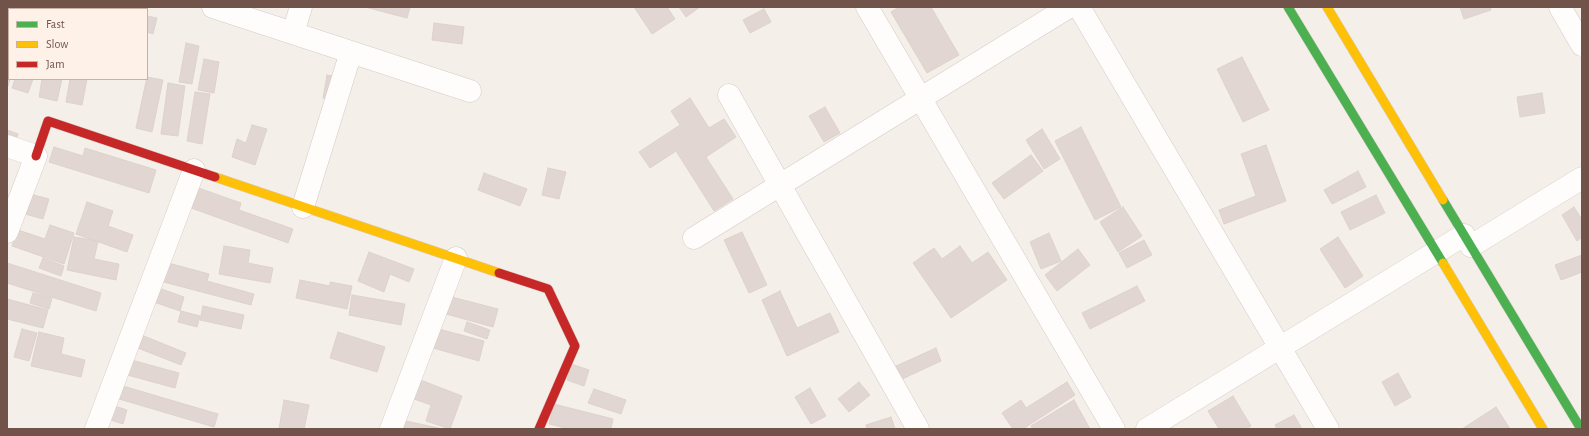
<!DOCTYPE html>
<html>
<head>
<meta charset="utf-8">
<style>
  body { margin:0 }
  #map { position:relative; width:1589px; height:436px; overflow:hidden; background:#f5efe9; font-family:"Alegreya Sans",sans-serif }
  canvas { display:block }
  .frame { position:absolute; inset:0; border:8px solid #71534a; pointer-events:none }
  .legend { position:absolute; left:8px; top:8px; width:140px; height:72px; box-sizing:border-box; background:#fef2e8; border:1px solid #c6b2a9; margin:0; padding:5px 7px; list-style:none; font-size:12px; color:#71534a }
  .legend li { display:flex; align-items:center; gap:8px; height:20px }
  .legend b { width:20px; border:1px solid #c6b2a9 }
</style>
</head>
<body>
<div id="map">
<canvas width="1589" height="436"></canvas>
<div class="frame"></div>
<ul class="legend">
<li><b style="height:5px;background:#4caf50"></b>Fast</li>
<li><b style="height:5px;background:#ffc107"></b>Slow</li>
<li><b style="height:5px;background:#c62828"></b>Jam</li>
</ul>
</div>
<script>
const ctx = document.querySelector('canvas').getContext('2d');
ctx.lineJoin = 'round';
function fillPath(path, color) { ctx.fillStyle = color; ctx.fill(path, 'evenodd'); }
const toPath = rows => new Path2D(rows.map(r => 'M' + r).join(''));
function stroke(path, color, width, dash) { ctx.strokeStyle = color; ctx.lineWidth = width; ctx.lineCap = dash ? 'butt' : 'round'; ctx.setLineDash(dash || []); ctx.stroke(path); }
const building = toPath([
  [12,7,30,7,30,9,12,9,12,7],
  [42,7,59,7,59,9,41,9,42,7],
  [365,7,410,7,407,18,365,7],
  [634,7,667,7,675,19,652,34,634,7],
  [679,7,700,7,686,17,679,7],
  [899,7,931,7,959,55,927,73,891,12,899,7],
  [1460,7,1490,7,1491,10,1464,19,1460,7],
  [764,9,771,22,750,33,743,20,764,9],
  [147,16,157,18,153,34,147,32,147,16],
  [434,23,464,27,462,44,432,40,434,23],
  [186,43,199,46,192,84,179,82,186,43],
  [7,49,9,50,10,79,8,86,7,49],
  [1242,57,1269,110,1243,122,1217,69,1242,57],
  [204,59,219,62,214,93,198,90,204,59],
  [327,75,342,78,337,101,323,98,327,75],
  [147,77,163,80,152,132,136,128,147,77],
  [15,79,33,79,28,93,12,88,15,79],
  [42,79,62,79,57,101,39,97,42,79],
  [70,79,87,79,82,105,66,102,70,79],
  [168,83,185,86,178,136,161,134,168,83],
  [195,92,210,94,202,144,187,141,195,92],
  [1542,93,1545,113,1520,117,1517,97,1542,93],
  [690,98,709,128,724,119,736,137,706,157,733,199,714,211,676,151,650,168,639,152,680,125,671,111,690,98],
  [825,107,840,133,824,142,809,116,825,107],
  [252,125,267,129,255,165,232,157,237,139,246,143,252,125],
  [1081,127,1121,207,1095,220,1055,141,1081,127],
  [1042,129,1060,159,1044,169,1026,140,1042,129],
  [7,130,18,134,12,153,7,151,7,130],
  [1266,145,1286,201,1224,224,1219,210,1256,196,1241,154,1266,145],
  [54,147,83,156,85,148,156,170,149,193,49,162,54,147],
  [1031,155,1043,171,1004,199,992,183,1031,155],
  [548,168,566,172,559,199,542,195,548,168],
  [1358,171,1366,187,1332,204,1324,190,1358,171],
  [484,173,527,189,520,206,478,190,484,173],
  [190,185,241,203,239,210,293,229,288,243,183,205,190,185],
  [30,194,49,199,43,219,25,214,30,194],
  [1376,195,1385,213,1350,230,1341,212,1376,195],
  [87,202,113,211,108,226,133,235,127,252,76,234,87,202],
  [1123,207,1142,236,1118,252,1100,222,1123,207],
  [1574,207,1582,220,1582,237,1577,241,1562,215,1574,207],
  [50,225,74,233,64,264,12,246,18,230,45,239,50,225],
  [742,232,767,285,749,293,724,240,742,232],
  [1049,233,1061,261,1041,269,1030,242,1049,233],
  [74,237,98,241,94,259,119,264,116,280,67,270,74,237],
  [1338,237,1363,276,1345,288,1320,249,1338,237],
  [1144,240,1152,255,1127,268,1119,253,1144,240],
  [224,246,250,250,248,263,273,268,270,283,219,274,224,246],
  [960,246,972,263,988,252,1007,280,951,318,913,263,934,248,942,259,960,246],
  [1078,249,1090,265,1057,291,1045,275,1078,249],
  [369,252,414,269,409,282,390,274,384,292,358,281,369,252],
  [1582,255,1582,272,1561,280,1555,265,1582,255],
  [43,258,64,266,61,276,39,268,43,258],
  [161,261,209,274,207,281,254,294,251,305,156,280,161,261],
  [7,263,101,293,96,311,7,283,7,263],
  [300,280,330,286,330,282,352,286,347,309,296,298,300,280],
  [153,286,184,297,180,311,148,300,153,286],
  [1137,286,1145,301,1090,329,1082,313,1137,286],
  [780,291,797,328,830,313,839,332,787,356,762,300,780,291],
  [33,293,52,298,49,309,30,303,33,293],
  [352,295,405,304,401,325,349,315,352,295],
  [444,295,498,309,493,327,439,312,444,295],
  [7,299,48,310,43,328,7,319,7,299],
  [203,306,244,315,241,329,200,320,203,306],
  [181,311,200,316,197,327,178,322,181,311],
  [467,322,490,330,487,339,464,331,467,322],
  [431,327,484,341,479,361,426,346,431,327],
  [22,329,37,333,29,361,14,357,22,329],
  [39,332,64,338,61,354,85,360,81,377,31,366,39,332],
  [134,332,186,353,181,365,130,345,134,332],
  [338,332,385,347,377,372,330,358,338,332],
  [936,348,941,361,900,380,894,367,936,348],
  [124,358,179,373,175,388,120,373,124,358],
  [571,364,589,370,584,386,567,380,571,364],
  [1398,373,1411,397,1395,406,1382,382,1398,373],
  [410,376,462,396,450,429,426,421,431,405,403,395,410,376],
  [859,382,870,395,849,412,838,399,859,382],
  [1067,382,1075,395,1023,429,1013,429,1002,413,1021,400,1026,408,1067,382],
  [123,386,218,414,214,427,119,399,123,386],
  [810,388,826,416,811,424,795,397,810,388],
  [594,389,626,400,621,414,588,403,594,389],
  [1233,396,1251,426,1247,429,1219,429,1208,411,1233,396],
  [284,400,309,405,304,429,279,429,284,400],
  [1074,400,1090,429,1033,429,1031,426,1074,400],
  [108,404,127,410,123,424,104,418,108,404],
  [554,404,613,419,611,429,570,429,549,424,554,404],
  [1496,407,1510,429,1462,429,1496,407],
  [1294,415,1302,429,1277,429,1275,425,1294,415],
  [891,417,895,429,867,429,866,425,891,417],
  [392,418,443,429,390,429,392,418]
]);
const street = toPath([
  [213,7,470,91],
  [867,7,1114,429],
  [1079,7,1328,429],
  [1560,7,1582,45],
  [293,33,301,7],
  [729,95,918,429],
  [7,146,36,156,7,232],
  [303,207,351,52],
  [694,238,1069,7],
  [1471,246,1582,178],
  [96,429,194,170],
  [391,429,456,258],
  [1147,429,1464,235]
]);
const fast = toPath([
  [1288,7,1443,263],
  [1443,200,1581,429]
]);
const slow = toPath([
  [1327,7,1443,200],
  [215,177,499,273],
  [1443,263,1543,429]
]);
const jam = toPath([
  [36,156,48,121,215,177],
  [499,273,548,289,575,346,539,429]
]);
fillPath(building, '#e1d6d1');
stroke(building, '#ddd1cb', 1);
stroke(street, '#d4cac6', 23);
stroke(fast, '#d4cac5', 10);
stroke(slow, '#d4cac5', 10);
stroke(jam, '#d4cac5', 10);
stroke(street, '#fefdfc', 22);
stroke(fast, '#4caf50', 9);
stroke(slow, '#ffc107', 9);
stroke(jam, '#c62828', 9);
</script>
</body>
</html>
